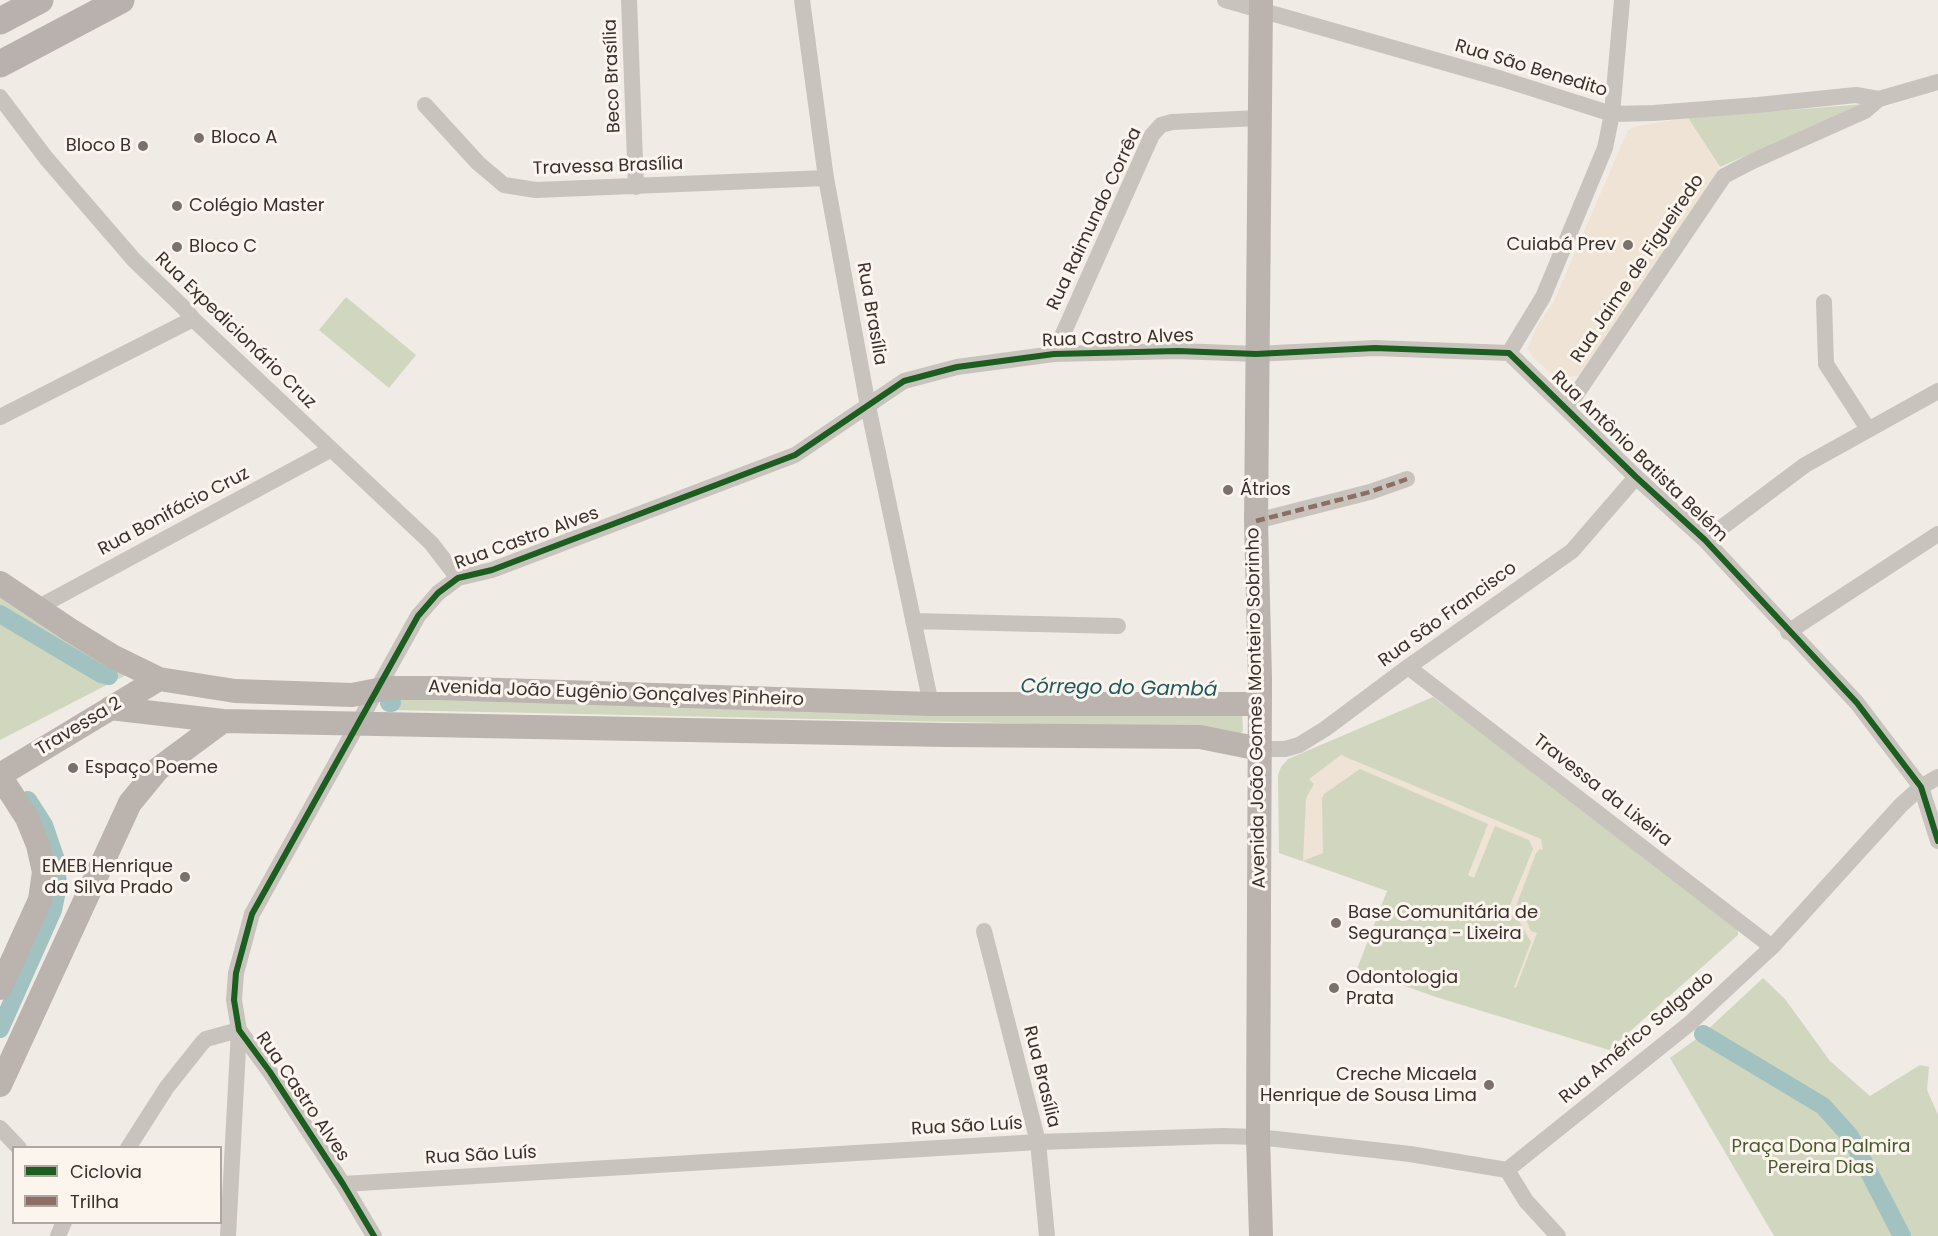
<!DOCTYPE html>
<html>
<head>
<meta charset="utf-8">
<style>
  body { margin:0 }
  #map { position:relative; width:1938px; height:1236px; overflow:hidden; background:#f0ebe5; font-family:Poppins,sans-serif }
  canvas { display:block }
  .legend { position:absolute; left:12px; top:1146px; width:210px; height:78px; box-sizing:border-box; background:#fbf5ee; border:2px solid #aea6a0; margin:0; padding:8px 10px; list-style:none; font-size:18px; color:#3b302b }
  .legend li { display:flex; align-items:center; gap:12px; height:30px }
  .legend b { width:30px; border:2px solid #aea6a0 }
</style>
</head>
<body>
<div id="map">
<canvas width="1938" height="1236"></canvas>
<ul class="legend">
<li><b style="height:8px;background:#1b5e20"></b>Ciclovia</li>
<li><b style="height:8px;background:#8d6e63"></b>Trilha</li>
</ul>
</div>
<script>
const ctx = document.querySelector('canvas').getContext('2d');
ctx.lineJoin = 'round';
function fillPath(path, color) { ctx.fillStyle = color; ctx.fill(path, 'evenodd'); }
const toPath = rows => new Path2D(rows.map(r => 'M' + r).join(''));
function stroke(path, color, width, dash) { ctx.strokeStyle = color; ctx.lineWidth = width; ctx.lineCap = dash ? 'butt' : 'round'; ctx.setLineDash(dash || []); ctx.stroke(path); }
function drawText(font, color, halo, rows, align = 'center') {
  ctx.font = font + ' Poppins,sans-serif'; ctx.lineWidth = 6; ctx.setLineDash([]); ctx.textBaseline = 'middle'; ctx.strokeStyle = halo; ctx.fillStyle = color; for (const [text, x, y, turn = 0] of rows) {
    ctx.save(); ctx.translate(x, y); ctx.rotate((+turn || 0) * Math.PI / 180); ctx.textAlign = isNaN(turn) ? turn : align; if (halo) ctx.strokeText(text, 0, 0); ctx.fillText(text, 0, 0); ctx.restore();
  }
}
const green = toPath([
  [1864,104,1720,167,1688,118],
  [346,297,416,355,389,388,319,330],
  [0,597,126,675,0,740,0,620,105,679,109,674,89,664,0,610],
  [392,694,1242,708,1243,731,1240,734,1124,727,1003,723,392,710],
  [1433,697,1738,922,1738,935,1609,1050,1436,997,1357,969,1387,891,1279,853,1278,775,1281,767,1288,759],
  [1763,978,1785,999,1830,1061,1870,1096,1920,1065,1929,1067,1927,1090,1938,1115,1938,1236,1774,1236,1670,1058,1703,1034]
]);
const plaza = toPath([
  [1688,118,1720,167,1584,373,1577,376,1565,377,1549,372,1533,357,1527,349,1537,326,1554,301,1628,130,1637,126],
  [1341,755,1541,839,1543,850,1540,849,1536,853,1515,909,1527,922,1531,931,1537,933,1516,988,1514,987,1531,942,1519,921,1510,915,1508,910,1533,849,1529,840,1495,826,1474,878,1468,875,1488,824,1360,769,1324,794,1322,799,1323,853,1303,861,1306,798,1314,784,1309,779]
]);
const canal = toPath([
  [0,614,101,674,109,676],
  [389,703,392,703],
  [0,1029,53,910,58,886,56,860,44,825,28,800],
  [1703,1034,1823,1106,1850,1136,1902,1236]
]);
const street = toPath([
  [629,0,636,187],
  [802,0,826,178,868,406,931,704],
  [1225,0,1502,79,1612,114,1654,113,1758,105,1856,95,1879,99,1938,82],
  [0,97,46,158,134,260,185,309,193,319,431,543,458,578],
  [425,105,478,163,504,185,536,190,826,178],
  [1824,302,1826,364,1868,429],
  [1509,353,1543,297,1605,148,1612,114,1622,0],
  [1054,354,1152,135,1161,125,1172,122,1259,118],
  [1567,408,1724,176,1753,161,1865,111,1879,99],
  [0,417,193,319],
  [1256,521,1370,492,1407,479],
  [1705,540,1805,465,1938,391],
  [37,608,330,450],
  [913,621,1118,626],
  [1788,632,1938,534],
  [1408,667,1772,947],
  [1260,749,1285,749,1299,745,1325,729,1408,667,1572,551,1636,477],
  [984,931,1038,1142,1047,1236],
  [0,1128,19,1148],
  [128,1148,167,1087,202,1043,206,1039,239,1030],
  [1507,1170,1689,1024,1772,947,1901,805,1921,787,1938,777],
  [343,1184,1038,1142,1222,1136,1258,1137,1410,1154,1507,1170,1526,1201,1558,1236],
  [58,1236,64,1222],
  [228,1236,239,1030],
  [374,1236,343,1184,270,1072,239,1030,234,1000,236,973,252,914,418,616,438,593,458,578,492,570,795,455,904,381,957,367,1054,354,1178,351,1256,354,1375,348,1509,353,1636,477,1705,540,1857,703,1921,787,1938,841]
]);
const secondary = toPath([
  [1261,0,1256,521,1260,679,1258,1137,1261,1236],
  [0,583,70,630,112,656,159,679,235,691,352,695,388,688,440,688,931,704,1260,704],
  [110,708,223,721,945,735,1200,737,1260,749],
  [0,775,159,679],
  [0,776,27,818,38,845,44,872,40,900,0,988],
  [0,1085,130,803,158,769,223,721]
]);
const primary = toPath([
  [0,21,40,0],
  [0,64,121,0]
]);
const quiet = toPath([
  [1256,521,1370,492,1407,479]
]);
const cycleway = toPath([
  [374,1236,343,1184,270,1072,239,1030,234,1000,236,973,252,914,418,616,438,593,458,578,492,570,795,455,904,381,957,367,1054,354,1178,351,1256,354,1375,348,1509,353,1636,477,1705,540,1857,703,1921,787,1938,841]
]);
const markers = [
  [199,138,6,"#7a716c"],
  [143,146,6,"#7a716c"],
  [177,206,6,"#7a716c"],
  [1628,245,6,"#7a716c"],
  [177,247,6,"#7a716c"],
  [1228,490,6,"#7a716c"],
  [73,768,6,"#7a716c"],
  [185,877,6,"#7a716c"],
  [1336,923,6,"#7a716c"],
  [1334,988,6,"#7a716c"],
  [1489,1085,6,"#7a716c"]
];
const streetNames = [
  ["Rua São Benedito",1531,69,17],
  ["Beco Brasília",613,76,-92],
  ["Travessa Brasília",608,167,-2],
  ["Rua Raimundo Corrêa",1095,219,-65],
  ["Rua Jaime de Figueiredo",1638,269,-56],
  ["Rua Brasília",871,314,80],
  ["Rua Expedicionário Cruz",235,331,44],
  ["Rua Castro Alves",1118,339,-2],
  ["Rua Antônio Batista Belém",1639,457,44],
  ["Rua Bonifácio Cruz",174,512,-28],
  ["Rua Castro Alves",527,539,-20],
  ["Rua São Francisco",1448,615,-36],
  ["Avenida João Eugênio Gonçalves Pinheiro",616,694,2],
  ["Avenida João Gomes Monteiro Sobrinho",1257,708,-91],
  ["Travessa 2",79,727,-31],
  ["Travessa da Lixeira",1602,791,38],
  ["Rua Américo Salgado",1637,1038,-40],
  ["Rua Brasília",1041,1077,76],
  ["Rua Castro Alves",302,1097,56],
  ["Rua São Luís",967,1127,-3],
  ["Rua São Luís",481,1156,-3]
];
const poiNames = [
  ["Bloco A",211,138],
  ["Bloco B",131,146,"right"],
  ["Colégio Master",189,206],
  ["Cuiabá Prev",1616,245,"right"],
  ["Bloco C",189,247],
  ["Átrios",1240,490],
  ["Espaço Poeme",85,768],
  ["EMEB Henrique",173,867,"right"],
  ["da Silva Prado",173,888,"right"],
  ["Base Comunitária de",1348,913],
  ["Segurança - Lixeira",1348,934],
  ["Odontologia",1346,978],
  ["Prata",1346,999],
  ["Creche Micaela",1477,1075,"right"],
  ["Henrique de Sousa Lima",1477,1096,"right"]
];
const parkNames = [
  ["Praça Dona Palmira",1821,1147],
  ["Pereira Dias",1821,1168]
];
const waterNames = [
  ["Córrego do Gambá",1119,689,1]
];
fillPath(green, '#d1d6bf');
fillPath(plaza, '#eee3d5');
stroke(canal, '#a1c2c1', 18);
stroke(street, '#c9c3be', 16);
stroke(secondary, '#bab3ae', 24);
stroke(primary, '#b8b1ad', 27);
stroke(quiet, '#8d6e63', 4.5, [9, 4.5]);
stroke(cycleway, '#1b5e20', 6);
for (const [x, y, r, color] of markers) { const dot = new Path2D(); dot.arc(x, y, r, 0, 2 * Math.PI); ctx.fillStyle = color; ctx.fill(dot); stroke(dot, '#fbf5ee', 2); }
drawText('18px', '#3b302b', '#fbf5ee', streetNames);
drawText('18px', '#3b302b', '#fbf5ee', poiNames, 'left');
drawText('18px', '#4a5a2e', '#fbf5ee', parkNames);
drawText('italic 20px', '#1f5a5e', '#fbf5ee', waterNames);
</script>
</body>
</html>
